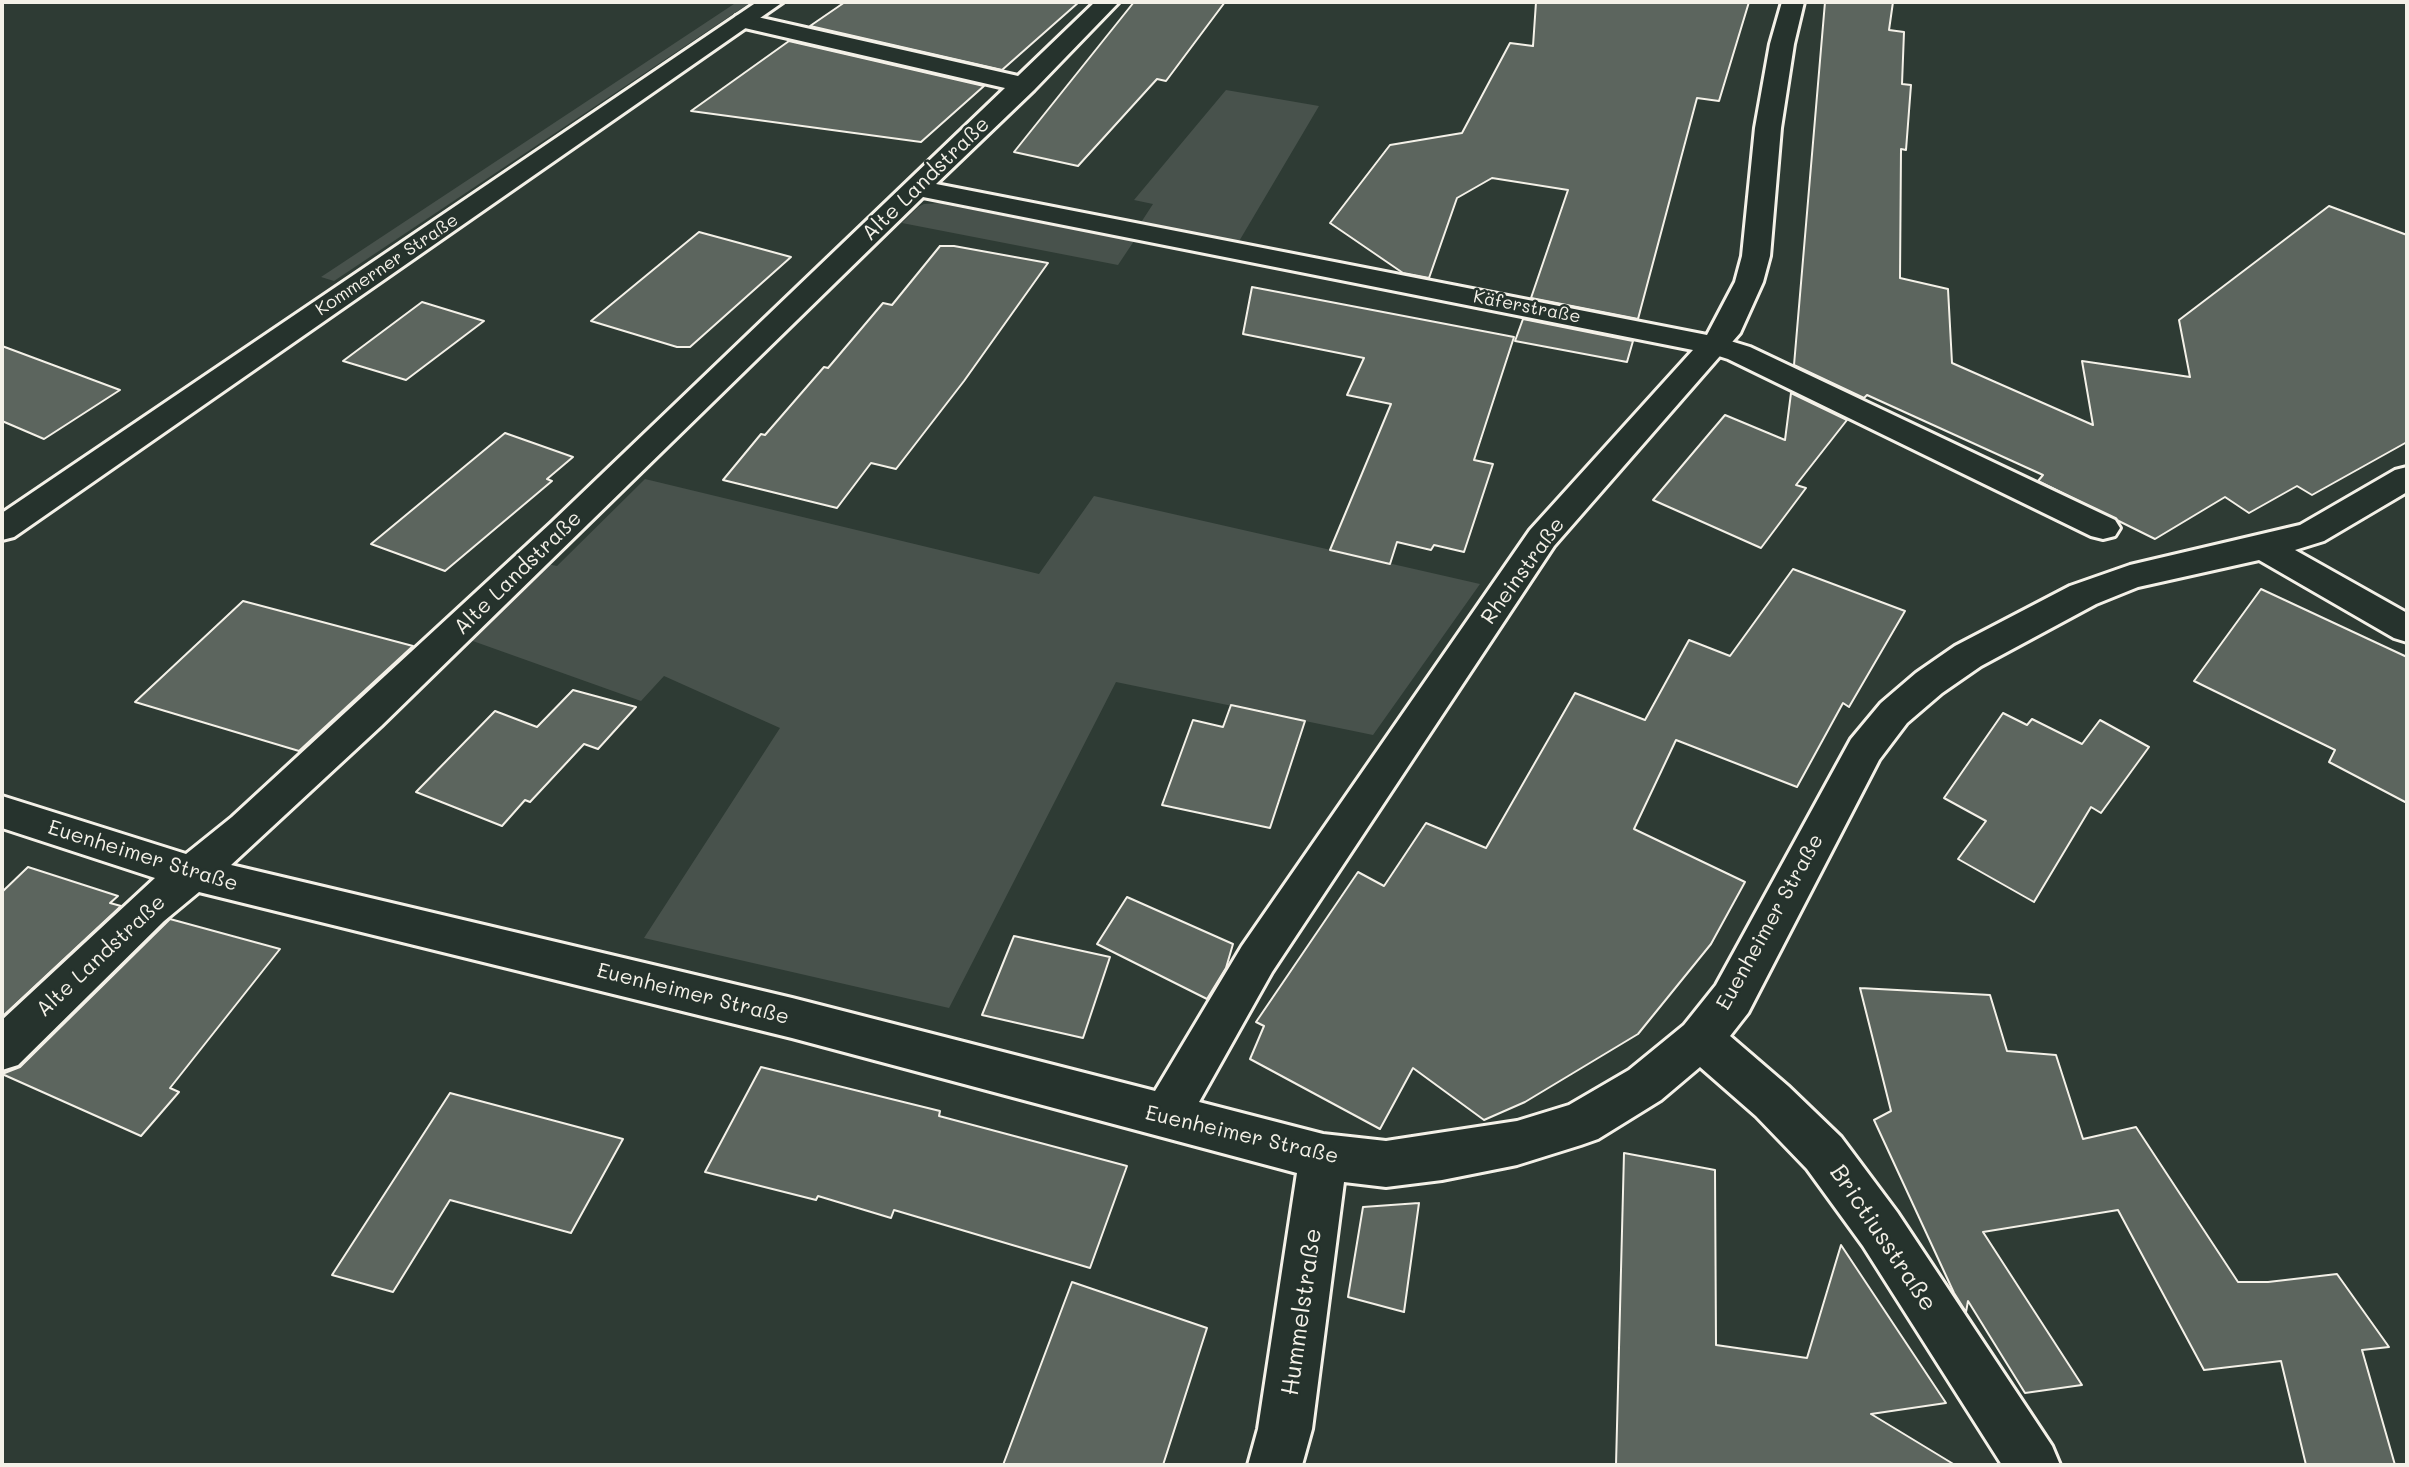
<!DOCTYPE html>
<html>
<head>
<meta charset="utf-8">
<style>
  body { margin:0 }
  #map { position:relative; width:2409px; height:1467px; overflow:hidden; background:#2e3b34; font-family:Mali,sans-serif }
  canvas { display:block }
  .frame { position:absolute; inset:0; border:4px solid #f4f1e8; pointer-events:none }
</style>
</head>
<body>
<div id="map">
<canvas width="2409" height="1467"></canvas>
<div class="frame"></div>
</div>
<script>
const ctx = document.querySelector('canvas').getContext('2d');
ctx.lineJoin = 'round';
function fillPath(path, color) { ctx.fillStyle = color; ctx.fill(path, 'evenodd'); }
const toPath = rows => new Path2D(rows.map(r => 'M' + r).join(''));
function stroke(path, color, width, dash) { ctx.strokeStyle = color; ctx.lineWidth = width; ctx.lineCap = dash ? 'butt' : 'round'; ctx.setLineDash(dash || []); ctx.stroke(path); }
function drawText(font, color, halo, rows, align = 'center') {
  ctx.font = font + ' Mali,sans-serif'; ctx.lineWidth = 5; ctx.setLineDash([]); ctx.textBaseline = 'middle'; ctx.strokeStyle = halo; ctx.fillStyle = color; for (const [text, x, y, turn = 0] of rows) {
    ctx.save(); ctx.translate(x, y); ctx.rotate((+turn || 0) * Math.PI / 180); ctx.textAlign = isNaN(turn) ? turn : align; if (halo) ctx.strokeText(text, 0, 0); ctx.fillText(text, 0, 0); ctx.restore();
  }
}
const green = toPath([
  [737,2,751,2,334,281,321,277],
  [1226,90,1319,106,1238,243,1140,224,1153,204,1134,200],
  [940,203,947,205,1134,241,1118,265,902,223,918,207,924,204],
  [645,479,1039,574,1094,496,1480,584,1373,735,1116,682,949,1008,644,938,780,728,664,676,641,701,470,640,547,564,557,566]
]);
const building = toPath([
  [845,2,1079,2,1002,70,810,26,845,2],
  [1134,2,1225,2,1166,81,1157,79,1078,166,1014,152,1134,2],
  [1536,2,1749,2,1719,101,1697,98,1638,319,1531,298,1568,190,1492,178,1457,198,1429,278,1403,273,1330,223,1390,145,1462,133,1510,43,1533,46,1536,2],
  [1825,2,1893,2,1889,30,1904,32,1902,84,1911,85,1906,150,1901,149,1900,278,1948,289,1952,363,2093,425,2082,361,2190,377,2179,320,2329,206,2407,235,2407,442,2312,495,2297,486,2249,513,2225,497,2155,539,2038,481,2043,475,1867,395,1864,398,1794,365,1825,2],
  [789,41,984,86,921,142,691,111,789,41],
  [699,232,791,257,690,347,677,347,591,321,699,232],
  [940,246,954,246,1048,263,964,381,896,469,871,463,837,508,723,480,761,434,765,435,824,367,828,368,883,303,892,305,940,246],
  [1252,287,1514,337,1474,460,1493,464,1464,552,1434,545,1431,550,1397,542,1390,564,1330,550,1391,404,1347,395,1364,358,1243,334,1252,287],
  [422,302,484,321,406,380,343,361,422,302],
  [1523,319,1633,341,1627,362,1515,341,1523,319],
  [2,346,120,390,44,439,2,421,2,346],
  [1791,393,1847,420,1796,485,1806,488,1761,548,1653,500,1725,415,1785,440,1791,393],
  [505,433,573,457,547,479,552,481,445,571,371,544,505,433],
  [1793,569,1905,611,1849,707,1843,703,1797,787,1676,740,1634,829,1745,882,1711,944,1638,1034,1525,1102,1484,1120,1413,1068,1380,1129,1250,1059,1264,1026,1256,1022,1358,872,1384,886,1426,823,1486,848,1575,693,1645,720,1689,640,1730,656,1793,569],
  [2261,589,2407,657,2407,803,2329,762,2335,750,2194,681,2261,589],
  [243,601,413,646,299,751,135,702,243,601],
  [573,690,636,707,598,749,584,744,530,802,525,800,502,826,416,792,495,711,537,727,573,690],
  [1231,705,1305,721,1270,828,1162,805,1193,720,1223,727,1231,705],
  [2003,713,2027,725,2032,719,2082,744,2100,720,2149,747,2101,813,2091,807,2034,902,1958,859,1986,821,1944,798,2003,713],
  [28,867,118,896,110,903,121,906,2,1017,2,892,28,867],
  [1127,897,1233,944,1226,968,1207,999,1097,944,1127,897],
  [170,919,280,949,170,1088,179,1092,141,1136,2,1074,20,1067,170,919],
  [1014,936,1110,957,1083,1038,982,1015,1014,936],
  [1860,988,1990,995,2007,1051,2056,1055,2083,1139,2136,1127,2238,1282,2268,1282,2337,1274,2389,1347,2362,1350,2395,1465,2306,1465,2281,1361,2204,1370,2118,1210,1983,1232,2082,1385,2025,1393,1968,1301,1966,1312,1954,1293,1874,1120,1891,1111,1860,988],
  [761,1067,940,1111,939,1116,1127,1166,1090,1268,894,1210,891,1218,818,1196,816,1200,705,1172,761,1067],
  [450,1093,623,1139,571,1233,450,1200,393,1292,332,1275,450,1093],
  [1624,1153,1715,1170,1716,1345,1807,1358,1841,1245,1946,1403,1871,1414,1955,1465,1616,1465,1624,1153],
  [1419,1203,1404,1312,1348,1297,1363,1207,1419,1203],
  [1072,1282,1207,1328,1163,1465,1003,1465,1072,1282]
]);
const lane = toPath([
  [1714,336,1750,347,2115,520,2120,528,2115,536,2103,539,2091,536,1728,359,1703,351,1699,345,1703,339,1714,336]
]);
const street = toPath([
  [1095,2,1119,2,1034,90,936,184,1707,335,1735,282,1742,256,1755,128,1770,44,1782,2,1804,2,1794,44,1781,128,1770,256,1763,282,1740,333,1554,546,1272,972,1199,1102,1323,1134,1386,1141,1517,1121,1569,1105,1629,1070,1684,1025,1716,985,1851,739,1881,703,1916,673,1955,646,2070,586,2130,565,2300,525,2395,470,2407,467,2407,492,2324,541,2295,550,2407,613,2407,642,2394,638,2259,560,2138,587,2096,604,1981,666,1942,693,1907,723,1879,760,1748,1013,1730,1036,1788,1086,1841,1137,1897,1212,2052,1446,2060,1465,2002,1465,1863,1246,1807,1169,1756,1116,1700,1067,1661,1100,1598,1139,1581,1145,1517,1165,1442,1180,1386,1187,1344,1182,1312,1429,1302,1465,1248,1465,1258,1429,1297,1173,792,1038,199,892,164,921,18,1065,2,1070,2,1020,155,878,2,828,2,796,186,854,232,817,551,523,1005,88,736,26,733,21,736,16,744,14,1018,76,1095,2],
  [923,197,1693,350,1530,530,1242,946,1155,1091,792,998,231,865,381,726,923,197]
]);
const primary = toPath([
  [757,2,783,2,14,537,2,540,2,513,757,2]
]);
const farStreetnames = [
  ["Kommerner Straße",387,265,-34],
  ["Käferstraße",1527,307,11]
];
const streetNames = [
  ["Alte Landstraße",926,179,-44],
  ["Rheinstraße",1523,571,-54],
  ["Alte Landstraße",518,573,-44],
  ["Euenheimer Straße",143,856,17],
  ["Euenheimer Straße",1770,922,-61],
  ["Alte Landstraße",101,956,-43],
  ["Euenheimer Straße",693,994,14],
  ["Euenheimer Straße",1242,1135,13]
];
const nearStreetnames = [
  ["Brictiusstraße",1883,1238,56],
  ["Hummelstraße",1302,1312,-82]
];
fillPath(green, '#48524c');
fillPath(building, '#5c655e');
stroke(building, '#f4f1e8', 2);
stroke(lane, '#f4f1e8', 6);
stroke(street, '#f4f1e8', 6);
stroke(primary, '#f4f1e8', 6);
fillPath(lane, '#26332d');
fillPath(street, '#26332d');
fillPath(primary, '#26332d');
drawText('18px', '#f4f1e8', '#26332d', farStreetnames);
drawText('21px', '#f4f1e8', '#26332d', streetNames);
drawText('24px', '#f4f1e8', '#26332d', nearStreetnames);
</script>
</body>
</html>
